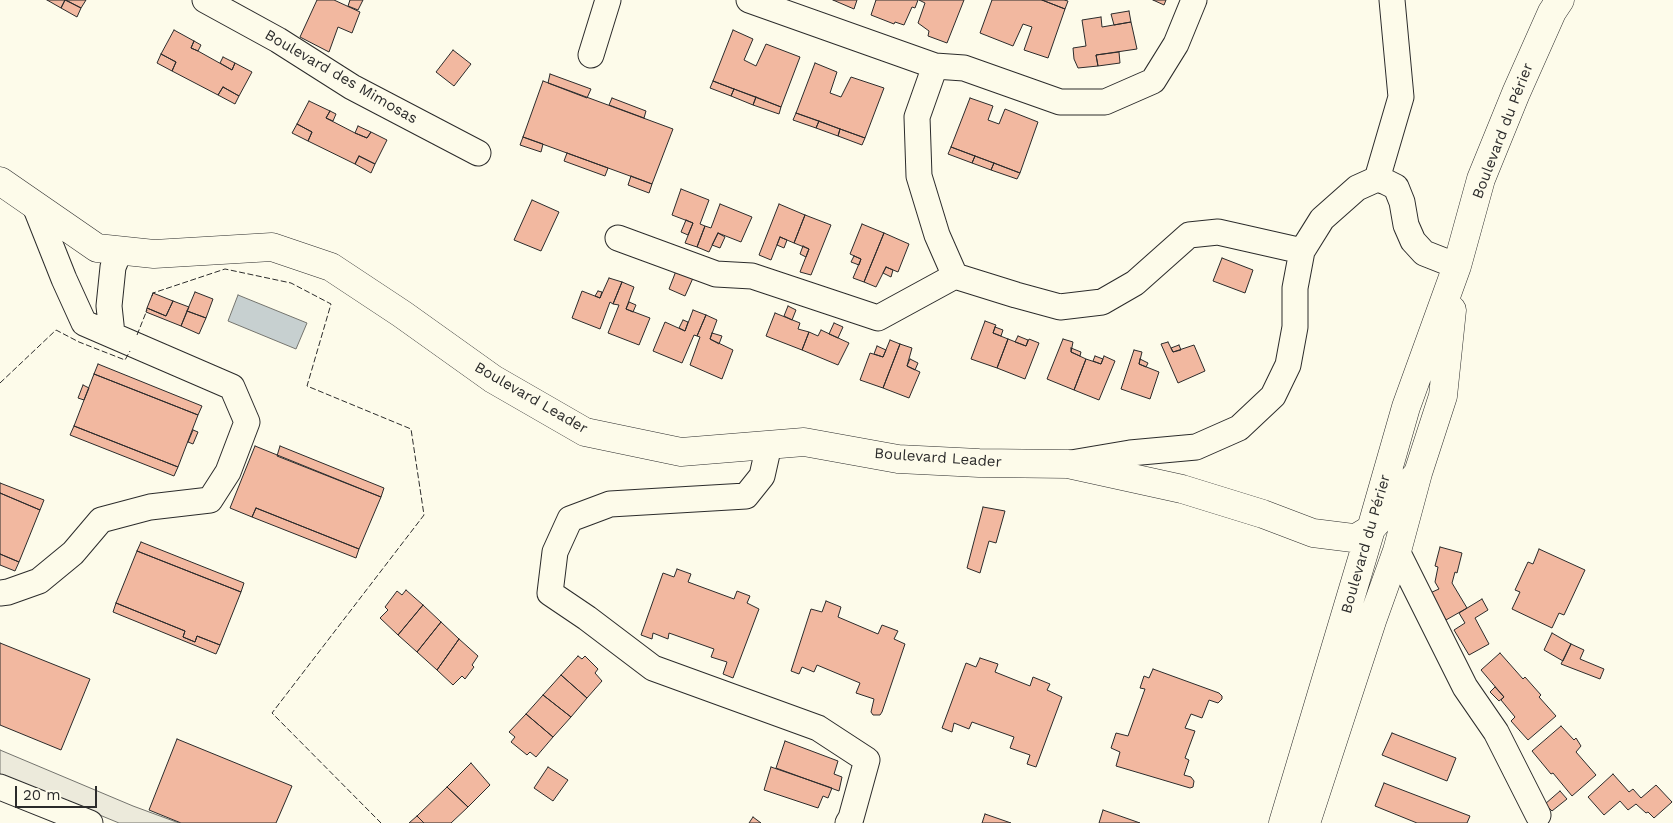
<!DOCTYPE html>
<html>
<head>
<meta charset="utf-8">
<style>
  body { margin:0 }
  #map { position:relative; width:1673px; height:823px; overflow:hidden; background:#fdfbea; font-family:"Work Sans",sans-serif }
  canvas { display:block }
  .scale { position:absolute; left:15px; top:786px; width:82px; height:22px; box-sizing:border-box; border:2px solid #2b2b2b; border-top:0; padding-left:6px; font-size:15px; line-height:18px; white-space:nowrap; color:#2b2b2b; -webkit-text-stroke:4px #fdfbea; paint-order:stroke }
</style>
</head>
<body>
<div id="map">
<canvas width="1673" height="823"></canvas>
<div class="scale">20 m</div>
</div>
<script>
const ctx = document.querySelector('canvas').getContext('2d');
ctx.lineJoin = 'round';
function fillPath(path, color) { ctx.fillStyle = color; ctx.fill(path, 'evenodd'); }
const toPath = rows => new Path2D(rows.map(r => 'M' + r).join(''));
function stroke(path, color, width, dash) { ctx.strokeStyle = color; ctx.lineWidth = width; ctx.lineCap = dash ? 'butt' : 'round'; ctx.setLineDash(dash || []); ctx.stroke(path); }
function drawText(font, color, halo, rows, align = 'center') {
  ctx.font = font + ' "Work Sans",sans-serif'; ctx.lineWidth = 4; ctx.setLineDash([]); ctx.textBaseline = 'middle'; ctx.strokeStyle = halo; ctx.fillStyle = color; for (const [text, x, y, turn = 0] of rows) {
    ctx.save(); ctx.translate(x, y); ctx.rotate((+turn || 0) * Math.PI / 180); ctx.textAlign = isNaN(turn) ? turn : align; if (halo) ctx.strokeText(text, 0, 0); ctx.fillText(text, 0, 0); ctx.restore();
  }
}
const parking = toPath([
  [0,750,133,806,179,823,119,823,0,774,0,750]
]);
const water = toPath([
  [238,295,307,323,296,349,228,321,238,295]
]);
const building = toPath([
  [47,0,65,0,61,8,47,0],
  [65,0,81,8,77,17,61,8,65,0],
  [66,0,86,0,81,8,66,0],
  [317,0,334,0,360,12,352,33,338,27,329,52,300,37,317,0],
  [350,0,363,0,358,10,348,6,350,0],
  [833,0,857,0,854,9,833,0],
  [876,0,918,0,915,8,912,7,904,25,895,22,894,24,871,15,876,0],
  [919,0,964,0,947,43,928,36,929,31,918,23,925,3,919,0],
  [992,0,1042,0,1065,9,1048,58,1024,50,1032,27,1023,24,1013,46,980,33,992,0],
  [1042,0,1064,0,1068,1,1065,9,1042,0],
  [1153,0,1166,0,1164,5,1153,0],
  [1129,11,1131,22,1114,25,1111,14,1129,11],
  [1101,17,1102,27,1131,22,1137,49,1096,55,1098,66,1078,68,1074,59,1073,48,1086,46,1082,20,1101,17],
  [174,30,194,41,191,48,198,51,232,70,235,63,252,72,239,96,223,87,218,95,172,71,176,62,161,54,174,30],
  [733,30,753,39,744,60,756,66,766,44,800,57,781,107,713,81,733,30],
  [194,41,201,45,198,51,191,48,194,41],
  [453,50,471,64,454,86,436,72,453,50],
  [1119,52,1120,63,1098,66,1096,55,1119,52],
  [161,54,176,62,172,71,157,63,161,54],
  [223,57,235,63,232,70,220,63,223,57],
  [815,63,837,72,830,93,841,97,851,77,884,88,865,138,796,113,815,63],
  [550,74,591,89,587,98,548,83,550,74],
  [543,81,673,129,652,184,523,137,543,81],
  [713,81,734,89,731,96,710,88,713,81],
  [223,87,239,96,235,104,218,95,223,87],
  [734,89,756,97,753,105,731,96,734,89],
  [756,97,781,107,779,114,753,105,756,97],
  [612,98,646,111,644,118,609,105,612,98],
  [970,98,993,106,988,120,999,124,1005,109,1038,122,1020,173,951,147,970,98],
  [309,101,330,111,326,118,355,133,367,138,371,132,387,140,375,164,359,156,355,164,308,141,312,132,297,124,309,101],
  [330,111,336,114,333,121,326,118,330,111],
  [796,113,819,121,816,128,793,120,796,113],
  [819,121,840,129,838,136,816,128,819,121],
  [297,124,312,132,308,141,292,133,297,124],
  [358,126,371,132,367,138,355,133,358,126],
  [840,129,865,138,862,145,838,136,840,129],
  [523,137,543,144,541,152,520,145,523,137],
  [951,147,975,156,972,163,948,154,951,147],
  [567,153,608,168,605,176,564,161,567,153],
  [359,156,375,164,371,173,355,164,359,156],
  [975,156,994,163,991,170,972,163,975,156],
  [994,163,1020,173,1017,179,991,170,994,163],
  [631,176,652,184,649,193,628,185,631,176],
  [681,189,709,200,700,224,705,226,697,247,685,243,693,223,672,215,681,189],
  [532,200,559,212,541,251,514,240,532,200],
  [720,204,752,217,741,242,718,233,709,252,697,247,705,226,711,228,720,204],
  [779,204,805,215,794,243,780,237,771,260,759,255,779,204],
  [805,215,831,225,811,275,800,272,809,249,794,243,805,215],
  [686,220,693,223,688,235,681,232,686,220],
  [862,224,884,233,864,282,853,278,861,259,850,254,862,224],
  [718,233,725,237,720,248,712,245,718,233],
  [884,233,909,244,898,272,886,267,876,287,864,282,884,233],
  [780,237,787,240,784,248,777,245,780,237],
  [803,246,809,249,806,257,800,254,803,246],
  [854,256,861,259,859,265,851,262,854,256],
  [1222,258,1253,270,1245,293,1213,281,1222,258],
  [886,267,893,270,891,277,883,273,886,267],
  [676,271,693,278,685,296,669,289,676,271],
  [609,278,622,282,613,304,610,302,600,329,572,318,582,291,600,298,609,278],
  [622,282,634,287,626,309,650,318,639,345,608,333,619,305,613,304,622,282],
  [598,291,602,292,600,298,595,296,598,291],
  [195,292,213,299,206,318,187,311,195,292],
  [153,293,173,301,166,316,147,308,153,293],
  [173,301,189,307,181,326,146,312,147,308,166,316,173,301],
  [629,302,636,305,633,312,626,309,629,302],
  [788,306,796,310,792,320,784,316,788,306],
  [693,310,706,315,697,336,694,335,682,363,653,351,665,322,685,331,693,310],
  [187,311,206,318,199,334,181,326,187,311],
  [775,313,800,323,798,329,809,332,802,350,766,336,775,313],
  [706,315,717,320,710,339,733,350,722,379,690,365,700,337,697,336,706,315],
  [683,320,688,322,685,331,679,328,683,320],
  [985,321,996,325,993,333,1008,339,997,368,971,359,985,321],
  [834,323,843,327,838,338,829,334,834,323],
  [995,327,1003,330,1001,336,993,333,995,327],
  [821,330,849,343,838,365,802,350,809,332,818,336,821,330],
  [712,333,722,336,719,344,710,339,712,333],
  [1018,336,1028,340,1026,346,1015,342,1018,336],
  [1008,339,1026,346,1029,339,1039,343,1025,379,997,368,1008,339],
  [1063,339,1073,342,1071,352,1086,359,1074,390,1047,379,1063,339],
  [890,340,900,344,883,388,860,380,870,353,883,357,890,340],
  [1168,342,1173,352,1194,345,1205,371,1178,383,1161,344,1168,342],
  [900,344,912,348,907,366,920,372,909,398,883,388,900,344],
  [1179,345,1181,350,1173,352,1171,348,1179,345],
  [877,346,886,350,883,357,874,354,877,346],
  [1071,348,1081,352,1080,356,1071,352,1071,348],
  [1134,350,1142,352,1139,364,1159,372,1150,399,1121,389,1134,350],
  [1095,356,1103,359,1101,364,1093,361,1095,356],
  [1104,356,1115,361,1099,400,1074,390,1086,359,1101,364,1104,356],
  [910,359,918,363,915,370,907,366,910,359],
  [1140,359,1148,363,1146,367,1139,364,1140,359],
  [98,364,202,406,198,415,94,374,98,364],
  [94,374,198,415,178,467,74,426,94,374],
  [83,385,89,388,84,400,78,398,83,385],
  [74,426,178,467,174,476,70,435,74,426],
  [193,430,198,432,193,444,188,442,193,430],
  [255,446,381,497,359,549,256,508,252,517,230,508,255,446],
  [280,446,384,488,381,497,277,456,280,446],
  [0,483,44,500,40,510,0,493,0,483],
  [0,493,40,510,19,562,0,554,0,493],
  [983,507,1005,511,996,543,989,541,980,573,967,568,983,507],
  [256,508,359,549,356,558,252,517,256,508],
  [141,542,244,583,241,592,137,551,141,542],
  [1440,547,1462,553,1457,573,1455,572,1452,583,1467,608,1446,620,1430,593,1439,589,1435,582,1438,567,1435,566,1440,547],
  [1539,549,1585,570,1564,615,1559,613,1552,628,1512,609,1520,592,1515,590,1528,562,1533,564,1539,549],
  [137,551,241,592,220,645,197,636,195,642,183,637,185,631,116,603,137,551],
  [0,554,19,562,15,571,0,565,0,554],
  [677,569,691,574,688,582,734,599,737,591,750,596,747,603,759,609,733,678,723,674,727,662,711,657,714,649,669,633,668,639,653,633,652,639,641,635,663,573,674,577,677,569],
  [406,590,423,605,398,635,380,618,388,610,385,607,397,591,402,595,406,590],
  [1482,599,1488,610,1475,618,1489,644,1469,655,1454,630,1465,623,1459,613,1482,599],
  [826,601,841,607,838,617,878,634,882,625,898,631,894,639,905,644,882,712,880,715,873,715,871,712,874,699,856,693,860,683,817,665,814,672,802,667,799,674,791,671,811,609,822,612,826,601],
  [116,603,185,631,183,637,195,642,197,636,220,645,216,654,113,612,116,603],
  [423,605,441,622,417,652,398,635,423,605],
  [441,622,459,639,437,670,417,652,441,622],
  [1552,633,1571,644,1563,661,1544,650,1552,633],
  [459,639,478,656,472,665,474,667,465,679,462,676,453,685,437,670,459,639],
  [0,643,90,679,61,750,0,725,0,643],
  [1571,644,1584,650,1580,659,1604,669,1600,679,1561,664,1571,644],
  [1500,653,1523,679,1525,677,1541,695,1539,697,1556,716,1528,740,1511,721,1515,717,1501,700,1504,697,1481,670,1500,653],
  [578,656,582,659,585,656,598,669,595,673,602,681,587,698,561,675,578,656],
  [980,658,998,664,995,672,1030,686,1033,677,1050,684,1047,690,1062,697,1036,767,1027,764,1030,755,1010,748,1014,737,972,722,969,729,954,723,952,732,942,728,966,663,976,667,980,658],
  [1153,669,1219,693,1222,696,1222,699,1218,703,1209,700,1202,718,1191,714,1185,728,1195,731,1185,758,1189,760,1184,775,1191,777,1194,781,1193,787,1190,788,1116,766,1120,752,1111,748,1116,733,1128,736,1145,689,1140,688,1144,676,1149,678,1153,669],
  [561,675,587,698,571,717,543,695,561,675],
  [1495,687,1504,697,1499,701,1490,692,1495,687],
  [543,695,571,717,553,737,526,714,543,695],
  [526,714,553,737,536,757,530,752,527,755,511,742,515,737,509,732,526,714],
  [1561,726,1574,740,1576,738,1581,746,1576,752,1596,775,1572,796,1553,773,1551,774,1532,751,1561,726],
  [1392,733,1456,758,1447,781,1382,755,1392,733],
  [177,739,292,786,276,823,181,823,149,810,177,739],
  [785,741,838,761,834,774,842,777,839,791,776,768,785,741],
  [471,763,490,785,468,807,447,787,471,763],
  [548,767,568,780,553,801,534,788,548,767],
  [771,767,832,788,828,798,823,796,818,808,764,790,771,767],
  [1613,774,1629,792,1633,789,1641,798,1656,785,1672,802,1654,818,1648,812,1646,813,1636,804,1628,810,1620,801,1604,815,1588,797,1613,774],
  [1384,783,1470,816,1467,823,1417,823,1375,806,1384,783],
  [447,787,468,807,451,823,424,823,417,816,447,787],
  [1560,791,1567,799,1552,811,1545,804,1560,791],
  [1103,810,1140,823,1099,823,1103,810],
  [985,814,1011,823,982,823,985,814],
  [417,816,424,823,409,823,417,816],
  [753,817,761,823,749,823,753,817]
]);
const street = toPath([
  [205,0,278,40,352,87,478,153],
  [749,0,935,66],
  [1194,0,1176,44,1153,81,1105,102,1060,102,964,68,935,66,917,117,919,176,937,235,955,276,1016,295,1060,307,1102,302,1135,283,1189,235,1218,232,1302,251],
  [591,55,608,0],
  [1377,179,1401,97,1392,0],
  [618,238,716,274,752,276,878,318,955,276],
  [112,334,109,306,113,267,120,250],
  [769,445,762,476,746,496,610,504,570,519,555,552,550,593,587,618,653,668,818,728,867,760,851,818,848,823],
  [1071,463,1130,453,1196,447,1239,428,1273,396,1288,365,1295,327,1295,288,1302,251,1322,219,1357,188,1377,179,1386,182,1396,187,1402,202,1406,225,1413,241,1424,253,1457,266],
  [1397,551,1465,687,1496,732,1538,815],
  [0,593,8,592,39,581,73,553,101,520,150,507,210,500,228,472,247,422,232,387,84,323,64,279,35,206],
  [0,787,90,823]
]);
const secondary = toPath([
  [0,181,97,248,154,254,272,247,331,267,402,314,493,379,585,432,681,452,804,442,898,459,979,463,1068,464,1182,489,1263,514,1313,533,1353,538,1356,538,1371,529,1418,473],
  [1283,823,1371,529,1406,407,1457,266,1481,179,1516,93,1552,12,1560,0],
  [1306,823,1373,618,1397,551,1418,473,1443,396,1452,310]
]);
const fence = toPath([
  [152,296,153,293,225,269,291,283,331,304,307,386,411,429,424,515,272,713,381,823],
  [137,335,147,310],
  [0,383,56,330,79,342,125,360,130,351]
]);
const streetNames = [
  ["Boulevard des Mimosas",341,77,30],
  ["Boulevard du Périer",1503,131,-69],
  ["Boulevard Leader",531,398,30],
  ["Boulevard Leader",938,458,4],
  ["Boulevard du Périer",1366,544,-74]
];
fillPath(parking, '#eceadb');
stroke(parking, '#74746e', 1);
fillPath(water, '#c7d0d0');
stroke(water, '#74746e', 1);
fillPath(building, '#f2b8a0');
stroke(building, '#2b2b2b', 1);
stroke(street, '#2b2b2b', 27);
stroke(secondary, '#2b2b2b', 29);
stroke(street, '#fdfbea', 25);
stroke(secondary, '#fdfbea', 28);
stroke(fence, '#2b2b2b', 1, [6, 2.5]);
drawText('15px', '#2b2b2b', '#fdfbea', streetNames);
</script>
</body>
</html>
